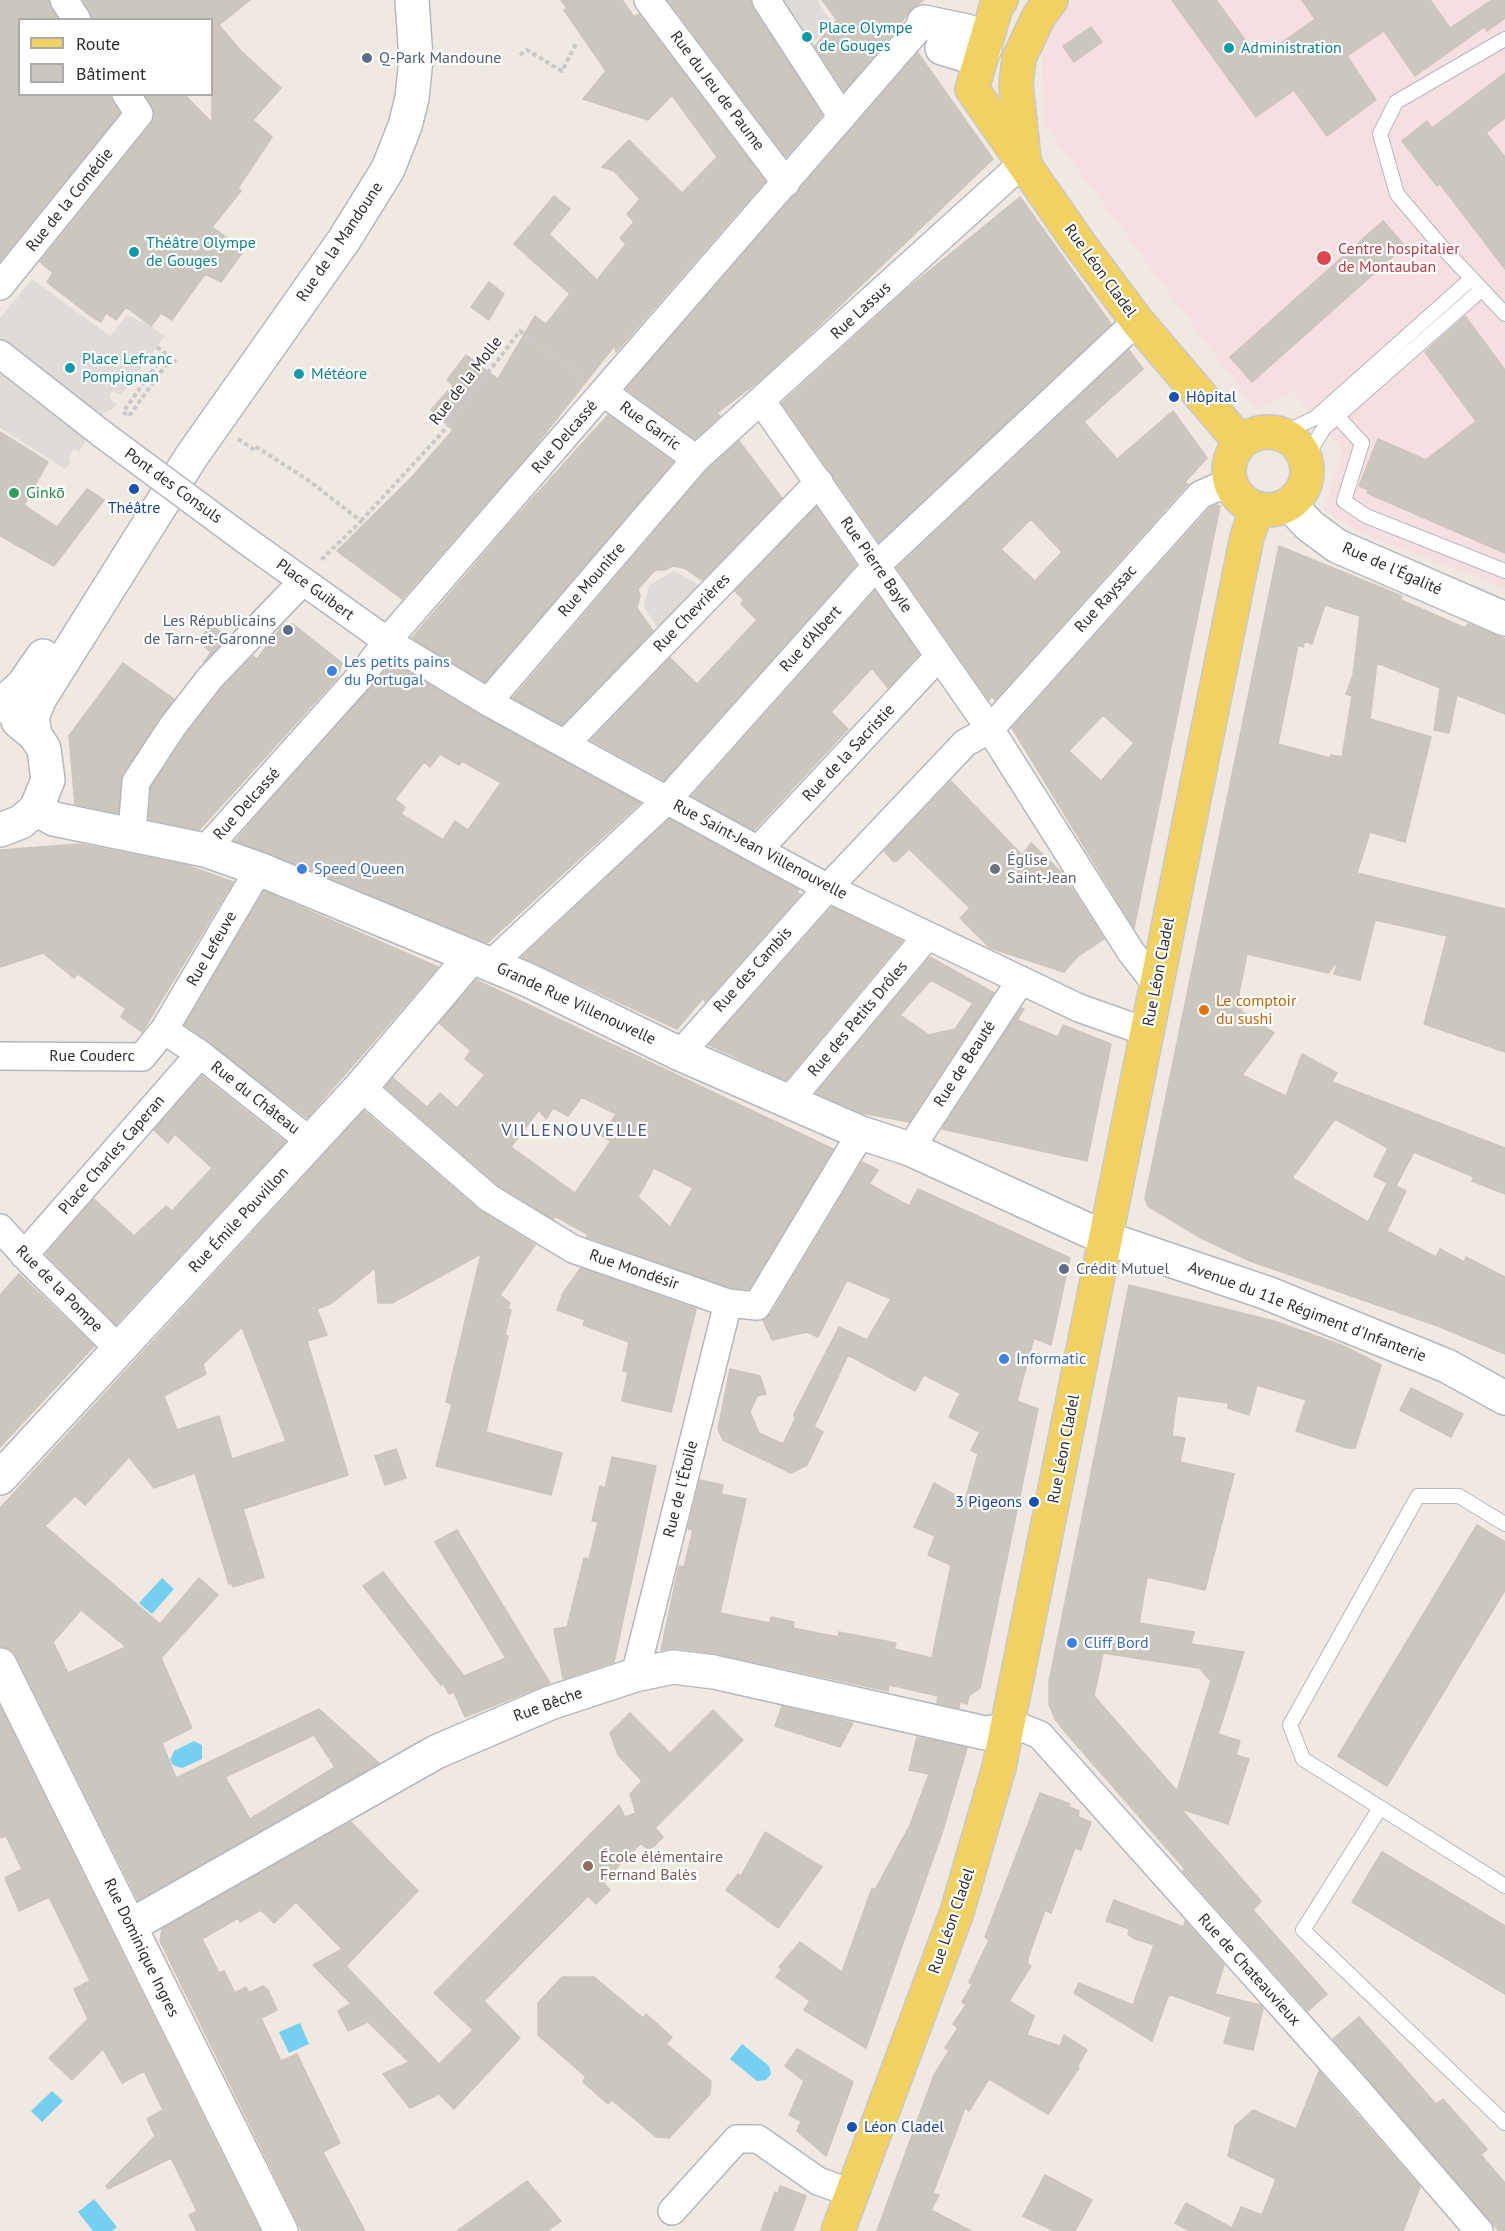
<!DOCTYPE html>
<html>
<head>
<meta charset="utf-8">
<style>
  body { margin:0 }
  #map { position:relative; width:1505px; height:2231px; overflow:hidden; background:#efe9e1; font-family:"PT Sans",sans-serif }
  canvas { display:block }
  .legend { position:absolute; left:18px; top:18px; width:195px; height:78px; box-sizing:border-box; background:#fff; border:2px solid #ababab; margin:0; padding:8px 10px; list-style:none; font-size:18px; color:#2e2e2e }
  .legend li { display:flex; align-items:center; gap:12px; height:30px }
  .legend b { width:30px; border:2px solid #ababab }
</style>
</head>
<body>
<div id="map">
<canvas width="1505" height="2231"></canvas>
<ul class="legend">
<li><b style="height:8px;background:#f2d163"></b>Route</li>
<li><b style="height:16px;background:#cbc7bf"></b>Bâtiment</li>
</ul>
</div>
<script>
const ctx = document.querySelector('canvas').getContext('2d');
ctx.lineJoin = 'round';
function fillPath(path, color) { ctx.fillStyle = color; ctx.fill(path, 'evenodd'); }
const toPath = rows => new Path2D(rows.map(r => 'M' + r).join(''));
function stroke(path, color, width, dash) { ctx.strokeStyle = color; ctx.lineWidth = width; ctx.lineCap = dash ? 'butt' : 'round'; ctx.setLineDash(dash || []); ctx.stroke(path); }
function drawText(font, color, halo, rows, align = 'center') {
  ctx.font = font + ' "PT Sans",sans-serif'; ctx.lineWidth = 4.5; ctx.setLineDash([]); ctx.textBaseline = 'middle'; ctx.strokeStyle = halo; ctx.fillStyle = color; for (const [text, x, y, turn = 0] of rows) {
    ctx.save(); ctx.translate(x, y); ctx.rotate((+turn || 0) * Math.PI / 180); ctx.textAlign = isNaN(turn) ? turn : align; if (halo) ctx.strokeText(text, 0, 0); ctx.fillText(text, 0, 0); ctx.restore();
  }
}
const medical = toPath([
  [1074,0,1505,0,1505,588,1358,532,1324,509,1343,451,1292,391,1256,410,1045,125,1041,41]
]);
const plaza = toPath([
  [771,0,817,0,832,23,805,51],
  [32,279,110,336,127,315,151,326,165,336,121,395,112,391,109,398,117,404,113,409,104,413,79,452,74,449,68,459,71,462,65,469,0,428,0,318],
  [674,571,707,589,663,637,644,607,649,585]
]);
const water = toPath([
  [162,1578,174,1589,152,1614,139,1603],
  [194,1741,202,1745,202,1759,182,1768,173,1765,170,1760,174,1751],
  [300,2023,309,2044,289,2053,279,2032],
  [742,2044,769,2066,771,2074,766,2080,757,2081,730,2059],
  [52,2091,63,2101,42,2122,31,2111],
  [94,2199,117,2227,112,2231,93,2231,78,2212]
]);
const building = toPath([
  [0,0,48,0,58,20,20,20,20,94,110,94,120,113,0,261,0,0],
  [83,0,250,0,219,25,241,51,281,88,253,120,272,137,238,188,241,191,212,227,241,248,240,251,242,253,221,282,205,274,172,320,161,313,151,326,126,307,116,320,106,313,101,322,89,315,47,282,53,273,40,262,151,124,155,114,145,94,184,94,212,123,212,20,93,20,83,0],
  [561,0,622,0,634,17,639,14,765,181,616,352,615,345,528,455,402,599,337,551,412,477,453,430,431,410,453,385,447,380,466,355,498,379,535,316,546,324,570,294,514,244,554,196,570,209,549,234,597,280,626,244,620,238,634,222,627,214,640,199,614,171,602,167,629,140,682,193,717,157,672,95,648,120,583,99,606,71,564,10,567,8,561,0],
  [668,0,750,0,753,9,822,115,786,157,668,0],
  [822,0,924,0,910,10,899,26,844,91,815,46,837,20,822,0],
  [1172,0,1216,0,1259,59,1315,19,1302,0,1430,0,1450,28,1492,0,1505,0,1505,18,1487,31,1484,27,1415,76,1384,31,1347,56,1376,100,1327,136,1294,90,1256,117,1172,0],
  [1091,27,1102,42,1074,62,1063,46,1091,27],
  [918,53,993,159,807,337,759,381,717,413,720,416,695,439,626,389,918,53],
  [1505,73,1505,118,1486,133,1505,157,1505,269,1440,184,1437,186,1402,141,1427,121,1432,128,1505,73],
  [1020,197,1111,324,879,542,782,403,906,290,1020,197],
  [1383,221,1405,246,1252,382,1230,357,1383,221],
  [489,282,504,294,489,320,471,307,489,282],
  [1465,316,1505,370,1505,553,1367,493,1369,490,1359,486,1378,439,1426,460,1476,421,1425,352,1465,316],
  [1129,350,1143,369,1084,422,1117,459,1173,411,1207,458,1185,482,1188,484,995,700,992,697,989,700,897,568,1129,350],
  [1031,519,1062,552,1035,581,1001,549,1031,519],
  [608,415,673,462,485,682,412,638,514,519,608,415],
  [0,432,48,462,24,505,57,527,87,489,104,500,54,566,0,536,0,432],
  [739,441,782,498,702,580,684,568,672,566,665,570,655,570,638,589,640,596,637,608,653,631,562,725,513,698,707,470,739,441],
  [1217,505,1220,506,1134,928,1012,728,1210,508,1217,505],
  [1103,715,1134,743,1101,781,1069,751,1103,715],
  [816,507,856,565,664,780,591,740,670,658,697,684,757,620,741,604,744,600,735,591,816,507],
  [1279,546,1402,596,1401,600,1465,628,1468,624,1505,639,1505,714,1457,695,1449,733,1434,730,1440,688,1377,663,1370,719,1431,737,1405,842,1370,832,1357,873,1505,909,1505,1052,1424,1024,1447,936,1375,920,1360,980,1334,974,1339,960,1328,973,1247,954,1239,993,1242,1012,1274,1033,1242,1075,1286,1096,1302,1054,1337,1073,1332,1082,1505,1148,1505,1194,1472,1181,1474,1177,1414,1152,1396,1186,1406,1191,1387,1231,1436,1257,1440,1249,1464,1262,1466,1257,1505,1277,1505,1354,1438,1326,1250,1261,1201,1238,1148,1206,1145,1199,1279,546],
  [1325,605,1360,616,1353,675,1346,694,1352,696,1342,757,1331,755,1330,758,1278,744,1298,645,1303,647,1305,641,1312,644,1325,605],
  [1335,1119,1388,1148,1374,1176,1387,1183,1368,1222,1292,1178,1335,1119],
  [875,591,919,654,888,688,872,668,831,712,848,729,754,830,692,796,875,591],
  [293,624,342,663,337,678,199,830,149,819,151,787,185,736,222,688,253,656,257,659,283,625,293,624],
  [211,625,228,637,204,662,211,652,198,641,211,625],
  [391,662,480,715,640,803,487,943,235,841,391,662],
  [440,754,459,765,462,761,501,783,468,830,455,821,443,840,401,814,405,807,395,799,424,762,430,767,440,754],
  [123,663,174,699,123,773,118,813,75,804,69,736,123,663],
  [951,781,1022,855,1031,843,1061,872,1104,939,1077,957,1064,972,990,948,960,918,970,908,909,849,897,861,893,861,884,851,951,781],
  [669,819,799,890,796,893,801,894,705,1002,704,997,677,1029,522,957,669,819],
  [80,844,189,866,233,882,142,1032,121,1017,126,1009,78,974,74,978,43,953,0,967,0,850,80,844],
  [264,891,438,967,307,1118,185,1025,264,891],
  [832,907,902,941,786,1080,709,1045,832,907],
  [930,957,994,993,909,1122,862,1113,816,1093,930,957],
  [931,980,973,1003,955,1029,929,1035,900,1015,931,980],
  [476,980,833,1149,749,1289,731,1288,587,1237,587,1234,555,1216,553,1219,498,1185,385,1087,393,1078,427,1107,440,1093,457,1108,485,1075,465,1059,471,1051,439,1023,476,980],
  [582,1097,616,1114,602,1136,611,1141,575,1193,511,1147,539,1110,546,1119,553,1108,568,1116,582,1097],
  [654,1168,693,1188,670,1227,638,1197,654,1168],
  [1021,1008,1024,1009,1017,1020,1058,1037,1063,1025,1111,1044,1087,1161,942,1129,1021,1008],
  [202,1076,285,1142,116,1324,46,1254,94,1199,134,1236,166,1206,172,1211,212,1168,175,1134,168,1143,154,1130,202,1076],
  [364,1111,479,1210,535,1245,500,1295,510,1303,508,1309,511,1310,505,1335,508,1336,486,1432,562,1453,551,1495,436,1466,452,1404,446,1402,481,1254,392,1303,378,1303,375,1268,332,1303,317,1309,327,1335,307,1341,348,1475,243,1509,264,1577,233,1587,231,1582,229,1584,195,1473,154,1488,129,1457,85,1505,75,1496,45,1526,160,1624,199,1578,218,1595,161,1658,192,1728,162,1743,176,1778,319,1709,379,1763,138,1900,17,1657,10,1649,0,1646,0,1508,364,1111],
  [242,1327,286,1441,232,1459,219,1416,177,1430,164,1396,206,1374,203,1364,242,1327],
  [81,1610,126,1647,68,1673,53,1642,81,1610],
  [314,1735,335,1767,250,1819,225,1777,314,1735],
  [862,1162,878,1170,869,1184,909,1206,918,1189,1070,1258,1051,1345,1034,1338,1017,1401,1038,1409,980,1688,969,1696,967,1704,960,1702,959,1708,937,1703,938,1696,899,1687,889,1685,888,1691,718,1654,675,1648,661,1650,679,1566,684,1567,693,1530,688,1529,700,1480,723,1485,721,1494,746,1499,720,1613,770,1623,771,1617,794,1622,793,1628,838,1637,839,1632,896,1643,894,1649,932,1658,951,1565,928,1555,935,1536,914,1527,934,1483,965,1501,978,1454,971,1450,980,1432,949,1417,960,1393,924,1375,915,1391,848,1355,814,1427,823,1432,807,1465,791,1473,723,1440,718,1429,730,1369,760,1376,766,1394,757,1396,750,1412,759,1433,783,1444,795,1419,794,1414,839,1327,867,1340,891,1299,847,1280,818,1337,807,1332,772,1340,763,1320,771,1314,862,1162],
  [581,1268,696,1309,671,1412,622,1401,628,1372,623,1371,629,1342,583,1325,585,1320,557,1310,563,1293,581,1268],
  [19,1274,94,1346,0,1447,0,1295,19,1274],
  [1129,1285,1274,1321,1344,1346,1381,1365,1355,1448,1347,1448,1296,1431,1306,1400,1257,1385,1249,1415,1228,1408,1228,1403,1177,1396,1172,1436,1185,1438,1180,1462,1234,1474,1205,1590,1147,1577,1139,1623,1194,1632,1191,1644,1244,1652,1218,1734,1240,1741,1236,1755,1249,1759,1228,1824,1181,1809,1261,1901,1253,1910,1327,1994,1308,2011,1183,1871,1185,1869,1066,1733,1055,1719,1049,1704,1049,1682,1129,1285],
  [1103,1653,1199,1668,1211,1681,1177,1791,1094,1696,1103,1653],
  [1411,1388,1463,1414,1451,1437,1400,1410,1411,1388],
  [396,1449,406,1478,385,1485,375,1456,396,1449],
  [612,1457,656,1466,614,1662,563,1679,554,1629,567,1627,584,1558,589,1559,598,1522,592,1521,600,1486,605,1488,612,1457],
  [1477,1525,1505,1542,1505,1590,1387,1786,1338,1756,1477,1525],
  [457,1530,550,1683,465,1717,454,1692,449,1694,443,1683,441,1685,363,1586,383,1572,464,1676,506,1658,435,1542,457,1530],
  [782,1706,853,1723,840,1747,775,1726,782,1706],
  [0,1707,213,2137,260,2231,197,2231,189,2215,197,2211,171,2158,108,2189,106,2186,155,2136,147,2119,163,2110,144,2071,122,2083,103,2049,72,2080,49,2058,88,2019,74,1989,90,1981,49,1897,19,1911,5,1878,22,1869,6,1836,0,1838,0,1707],
  [713,1710,743,1740,655,1828,663,1837,649,1851,641,1843,603,1882,610,1890,596,1904,588,1896,484,2001,520,2038,454,2109,439,2094,410,2108,383,2074,409,2062,368,2022,348,2031,338,2011,351,2004,313,1965,342,1949,296,1902,274,1923,261,1910,240,1922,238,1918,202,1939,219,1973,224,1971,235,1993,246,1987,249,1993,263,1986,268,1990,277,2010,261,2018,281,2061,297,2054,340,2143,323,2152,365,2231,302,2231,160,1941,162,1929,351,1822,418,1891,346,1966,439,2064,473,2030,434,1993,619,1805,625,1817,636,1813,630,1794,642,1781,618,1755,610,1733,630,1713,670,1753,713,1710],
  [917,1737,967,1748,942,1833,866,2048,804,2010,810,2001,776,1977,782,1969,779,1967,800,1942,842,1972,872,1888,875,1890,910,1825,929,1774,909,1770,917,1737],
  [1040,1793,1070,1804,1069,1807,1079,1811,1078,1817,1091,1822,1081,1850,1075,1848,1051,1913,1045,1910,1028,1958,1028,1964,1031,1966,1009,2001,1034,2016,1027,2035,1060,2046,1064,2035,1087,2050,1077,2067,1079,2068,1048,2114,989,2079,969,2111,965,2108,933,2193,939,2195,931,2210,971,2231,877,2231,934,2075,949,2051,945,2048,958,2028,953,2024,966,2005,962,2002,972,1985,969,1982,989,1940,985,1937,1040,1793],
  [765,1832,822,1867,778,1928,726,1890,738,1874,741,1876,765,1832],
  [1382,1852,1505,1926,1505,1994,1352,1902,1382,1852],
  [1114,1900,1184,1927,1185,1921,1224,1965,1215,1994,1260,2005,1263,2008,1253,2050,1224,2043,1231,2017,1169,1994,1152,2041,1074,1993,1079,1983,1133,2005,1154,1945,1133,1938,1128,1934,1129,1929,1106,1921,1114,1900],
  [562,1977,594,1977,643,2018,646,2014,672,2037,666,2044,711,2081,710,2094,669,2138,656,2137,612,2100,608,2104,583,2082,586,2077,538,2035,538,2003,562,1977],
  [1359,2017,1436,2104,1443,2099,1487,2149,1481,2155,1505,2183,1505,2231,1499,2231,1333,2039,1359,2017],
  [797,2049,853,2082,826,2156,797,2131,801,2121,789,2115,804,2081,785,2066,797,2049],
  [1319,2071,1420,2187,1403,2231,1190,2231,1175,2223,1186,2203,1232,2228,1241,2207,1262,2215,1276,2179,1228,2156,1235,2126,1253,2110,1296,2129,1319,2071],
  [1045,2175,1092,2200,1075,2231,1054,2231,1023,2216,1045,2175],
  [527,2181,561,2221,547,2231,457,2231,527,2181],
  [780,2186,806,2196,793,2231,761,2231,775,2192,778,2194,780,2186]
]);
const path = toPath([
  [520,55,527,50,562,71,577,42],
  [157,347,165,353,123,412,129,416,171,358,176,362],
  [238,439,253,449,255,446,308,480,361,521,319,562],
  [361,521,441,434,520,331,583,378]
]);
const lane = toPath([
  [1505,39,1396,102,1380,134,1397,194,1441,246,1505,314],
  [1337,416,1362,443,1344,501,1366,516,1505,571],
  [1281,434,1315,418,1471,279],
  [1305,459,1324,428,1481,290],
  [1505,1524,1459,1496,1418,1496,1290,1725,1303,1759,1505,1886],
  [1380,1808,1303,1930,1505,2123]
]);
const street = toPath([
  [64,0,77,20],
  [648,0,786,183],
  [766,0,842,117],
  [0,286,139,114,126,94],
  [0,354,102,434],
  [603,392,696,459],
  [762,402,990,729,1131,952,1156,984],
  [244,539,387,641,488,702,758,850,828,888,1079,1008,1147,1032],
  [488,702,696,459,1025,161],
  [565,744,819,482],
  [132,833,136,782,172,727,210,678,303,581],
  [205,850,365,671,387,641,924,22],
  [758,850,939,656],
  [491,964,667,800,877,565,1137,321],
  [164,1030,259,869],
  [680,1054,823,893,965,743,990,729,1200,495,1231,481],
  [0,1056,142,1057,164,1030,200,1054,311,1142],
  [361,1087,489,1198,573,1249,728,1303,757,1306,861,1133],
  [789,1101,927,936],
  [910,1149,1021,980],
  [0,1228,30,1261,119,1349],
  [24,1255,200,1054],
  [635,1675,728,1303],
  [1007,1730,1023,1728,1040,1735,1359,2092,1479,2231],
  [672,2211,737,2139,758,2139,818,2181,851,2193]
]);
const secondary = toPath([
  [924,22,967,31,985,48,965,55,942,48],
  [1289,504,1310,526,1337,546,1505,619],
  [0,706,23,685,43,656],
  [35,735,32,717,40,698,191,457,344,240,388,169,405,126,412,98,416,59,412,0],
  [36,809,54,819,205,850,259,869,528,980,680,1054,861,1133,910,1149,1105,1238,1267,1293,1447,1366,1505,1398],
  [0,830,21,822,36,809,48,780,44,749,35,735,18,721],
  [0,1478,361,1087,471,957],
  [0,1665,281,2231],
  [130,1926,436,1752,550,1703,635,1675,673,1667,714,1672,985,1733,1007,1730]
]);
const primary = toPath([
  [1001,0,997,4,972,89,1078,242,1137,321,1241,443],
  [1024,159,1016,85,1019,58,1039,16,1051,0],
  '1229 471a39 39 0 1 1 78 0a39 39 0 1 1-78 0Z',
  [838,2231,957,1912,999,1767,1227,635,1247,537,1257,508]
]);
const streetBridge = toPath([
  [102,434,244,539]
]);
const markers = [
  [807,37,6,"#0f9aa8"],
  [1229,48,6,"#0f9aa8"],
  [367,58,6,"#5c6f8a"],
  [134,252,6,"#0f9aa8"],
  [1324,258,8,"#e0444e"],
  [70,368,6,"#0f9aa8"],
  [299,374,6,"#0f9aa8"],
  [1174,397,6,"#1a4fb4"],
  [134,489,6,"#1a4fb4"],
  [14,493,6,"#2e9e5b"],
  [288,630,6,"#5c6f8a"],
  [332,671,6,"#3f7fe0"],
  [302,869,6,"#3f7fe0"],
  [995,869,6,"#6b7280"],
  [1204,1010,6,"#e8710a"],
  [1064,1269,6,"#5c6f8a"],
  [1004,1359,6,"#3f7fe0"],
  [1034,1502,6,"#1a4fb4"],
  [1072,1643,6,"#3f7fe0"],
  [588,1866,6,"#8d6e63"],
  [852,2127,6,"#1a4fb4"]
];
const cultureNames = [
  ["Place Olympe",819,28],
  ["de Gouges",819,46],
  ["Administration",1241,48],
  ["Théâtre Olympe",146,243],
  ["de Gouges",146,261],
  ["Place Lefranc",82,359],
  ["Pompignan",82,377],
  ["Météore",311,374]
];
const serviceNames = [
  ["Q-Park Mandoune",379,58],
  ["Les Républicains",276,621,"right"],
  ["de Tarn-et-Garonne",276,639,"right"],
  ["Crédit Mutuel",1076,1269]
];
const streetNames = [
  ["Rue du Jeu de Paume",717,91,53],
  ["Rue de la Comédie",70,200,-51],
  ["Rue de la Mandoune",340,242,-56],
  ["Rue Léon Cladel",1100,271,54],
  ["Rue Lassus",861,311,-43],
  ["Rue de la Molle",466,381,-52],
  ["Rue Garric",650,426,36],
  ["Rue Delcassé",565,437,-49],
  ["Pont des Consuls",173,486,36],
  ["Rue Pierre Bayle",876,565,55],
  ["Rue de l'Égalité",1392,569,24],
  ["Rue Mounitre",592,580,-49],
  ["Place Guibert",315,590,36],
  ["Rue Rayssac",1106,599,-48],
  ["Rue Chevrières",692,613,-46],
  ["Rue d'Albert",811,639,-48],
  ["Rue de la Sacristie",849,753,-47],
  ["Rue Delcassé",247,804,-48],
  ["Rue Saint-Jean Villenouvelle",760,850,28],
  ["Rue Lefeuve",212,949,-60],
  ["Rue des Cambis",753,970,-48],
  ["Rue Léon Cladel",1159,972,-79],
  ["Grande Rue Villenouvelle",576,1004,25],
  ["Rue des Petits Drôles",858,1019,-50],
  ["Rue Couderc",92,1056],
  ["Rue de Beauté",965,1064,-57],
  ["Rue du Château",255,1098,38],
  ["Place Charles Caperan",112,1155,-49],
  ["Rue Émile Pouvillon",239,1220,-47],
  ["Rue Mondésir",634,1270,19],
  ["Rue de la Pompe",59,1289,45],
  ["Avenue du 11e Régiment d'Infanterie",1307,1312,21],
  ["Rue Léon Cladel",1064,1449,-79],
  ["Rue de l'Étoile",681,1489,-76],
  ["Rue Bêche",548,1705,-20],
  ["Rue Léon Cladel",952,1921,-71],
  ["Rue Dominique Ingres",141,1948,64],
  ["Rue de Chateauvieux",1249,1970,48]
];
const healthNames = [
  ["Centre hospitalier",1338,249],
  ["de Montauban",1338,267]
];
const transitNames = [
  ["Hôpital",1186,397],
  ["Théâtre",134,508,"center"],
  ["3 Pigeons",1022,1502,"right"],
  ["Léon Cladel",864,2127]
];
const leisureNames = [
  ["Ginkō",26,493]
];
const shopNames = [
  ["Les petits pains",344,662],
  ["du Portugal",344,680],
  ["Speed Queen",314,869],
  ["Informatic",1016,1359],
  ["Cliff Bord",1084,1643]
];
const worshipNames = [
  ["Église",1007,860],
  ["Saint-Jean",1007,878]
];
const foodNames = [
  ["Le comptoir",1216,1001],
  ["du sushi",1216,1019]
];
const educationNames = [
  ["École élémentaire",600,1857],
  ["Fernand Balès",600,1875]
];
const neighbourhoodNames = [
  ["VILLENOUVELLE",575,1131]
];
fillPath(medical, '#f5dfe0');
fillPath(plaza, '#dfdcd8');
fillPath(water, '#75cff0');
fillPath(building, '#cbc7bf');
stroke(building, '#cbc5ba', 1.5);
stroke(lane, '#b4b7c1', 16);
stroke(street, '#b4b7c1', 30);
stroke(secondary, '#b4b7c1', 36);
stroke(primary, '#c9c9c9', 36);
stroke(path, '#c9c9c9', 4, [4.5, 3]);
stroke(lane, '#fff', 14);
stroke(street, '#fff', 27);
stroke(secondary, '#fff', 33);
stroke(primary, '#f2d163', 33);
stroke(streetBridge, '#b4b7c1', 30, []);
stroke(streetBridge, '#fff', 27);
for (const [x, y, r, color] of markers) { const dot = new Path2D(); dot.arc(x, y, r, 0, 2 * Math.PI); ctx.fillStyle = color; ctx.fill(dot); stroke(dot, '#fff', 2); }
drawText('16px', '#0d838f', '#fff', cultureNames, 'left');
drawText('16px', '#4e5e75', '#fff', serviceNames, 'left');
drawText('16px', '#2e2e2e', '#fff', streetNames);
drawText('16px', '#be3a42', '#fff', healthNames, 'left');
drawText('16px', '#164399', '#fff', transitNames, 'left');
drawText('16px', '#27864d', '#fff', leisureNames, 'left');
drawText('16px', '#366cbe', '#fff', shopNames, 'left');
drawText('16px', '#5b616d', '#fff', worshipNames, 'left');
drawText('16px', '#c56008', '#fff', foodNames, 'left');
drawText('16px', '#785e54', '#fff', educationNames, 'left');
ctx.letterSpacing = '1.5px';
drawText('18px', '#4d5680', '#fff', neighbourhoodNames);
ctx.letterSpacing = '0px';
</script>
</body>
</html>
